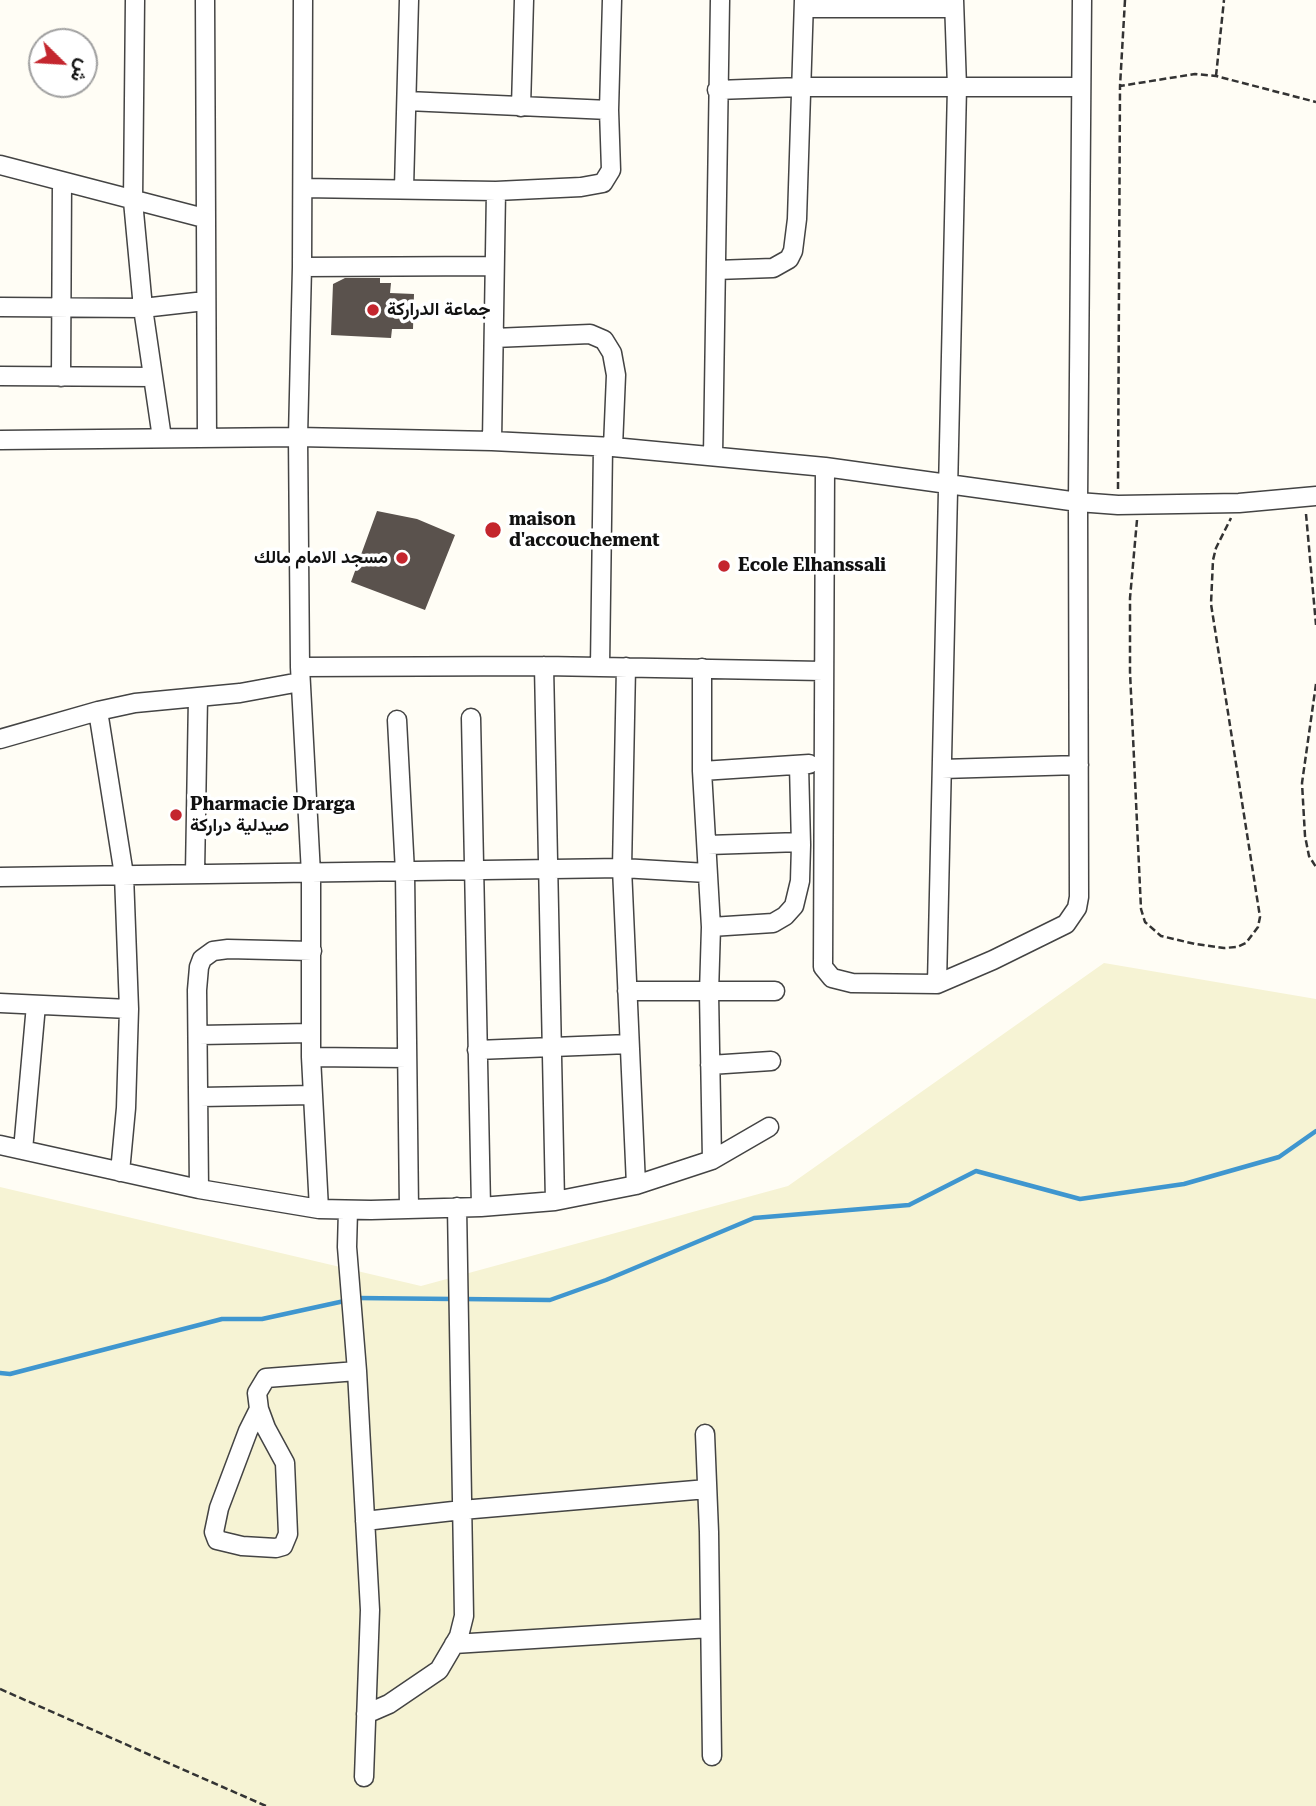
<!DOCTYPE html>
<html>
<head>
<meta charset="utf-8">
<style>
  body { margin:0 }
  #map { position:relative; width:1316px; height:1806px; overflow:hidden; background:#fffdf5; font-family:"Roboto Serif",Vazirmatn,serif }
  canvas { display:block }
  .north { position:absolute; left:28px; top:28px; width:70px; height:70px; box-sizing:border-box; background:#fff; border:2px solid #a0a0a0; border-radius:50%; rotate:114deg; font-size:19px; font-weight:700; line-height:28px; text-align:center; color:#111 }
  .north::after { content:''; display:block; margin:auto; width:24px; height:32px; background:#c4262e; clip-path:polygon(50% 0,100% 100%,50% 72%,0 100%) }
</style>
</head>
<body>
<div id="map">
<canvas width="1316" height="1806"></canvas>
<div class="north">ش</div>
</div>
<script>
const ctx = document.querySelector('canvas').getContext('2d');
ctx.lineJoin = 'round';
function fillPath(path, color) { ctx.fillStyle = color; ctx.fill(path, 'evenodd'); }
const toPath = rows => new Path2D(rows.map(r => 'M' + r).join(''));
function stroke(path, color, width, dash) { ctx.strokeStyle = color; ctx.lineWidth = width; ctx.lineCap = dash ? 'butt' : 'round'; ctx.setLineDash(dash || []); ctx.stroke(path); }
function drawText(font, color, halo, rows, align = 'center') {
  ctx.font = font + ' "Roboto Serif",Vazirmatn,serif'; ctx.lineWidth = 7; ctx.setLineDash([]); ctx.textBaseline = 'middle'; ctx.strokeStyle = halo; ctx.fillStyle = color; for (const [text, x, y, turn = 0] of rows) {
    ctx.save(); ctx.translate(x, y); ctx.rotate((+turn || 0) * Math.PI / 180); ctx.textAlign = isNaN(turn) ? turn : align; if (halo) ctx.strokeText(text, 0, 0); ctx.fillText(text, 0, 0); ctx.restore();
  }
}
const farmland = toPath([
  [1104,963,1316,999,1316,1806,0,1806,0,1187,421,1286,788,1186]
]);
const stream = toPath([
  [357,1298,453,1299],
  [462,1299,550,1300,606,1280,754,1218,909,1205,976,1171,1080,1199,1184,1184,1279,1157,1316,1131],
  [0,1373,10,1374,222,1319,262,1319,349,1300]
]);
const building = toPath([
  [345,278,380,278,380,283,391,283,390,293,414,294,413,329,392,329,391,338,331,335,333,284],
  [377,511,417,519,455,535,425,610,351,582]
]);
const path = toPath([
  [1125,0,1120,86,1195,74,1216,76,1316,102],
  [1216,76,1224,0],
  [1118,489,1120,86],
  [1306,514,1316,625],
  [1137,520,1130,598,1130,672,1141,909,1145,922,1161,936,1195,944,1224,948,1237,947,1246,943,1258,927,1260,917,1211,604,1213,560,1216,548,1231,518],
  [1316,684,1302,783,1305,836,1309,856,1316,867],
  [0,1689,266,1806]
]);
const minor = toPath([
  [135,0,133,201,143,308,162,438],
  [205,0,207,438],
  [303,0,302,267,298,437,300,667,311,874,311,1057,319,1209],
  [804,8,954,8],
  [717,90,801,87,1081,87],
  [407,101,609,110],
  [521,107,524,0],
  [0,165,204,218],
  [303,188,496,191,581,187,603,183,611,170,609,110,612,0],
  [404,188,409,0],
  [302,267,493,266],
  [716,270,773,268,789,259,793,251,797,219,804,0],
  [0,307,143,308,205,301],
  [494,338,590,334,604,340,612,353,616,375,613,447],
  [0,376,153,377],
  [61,377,62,181],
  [0,440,298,437,492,441,613,447,825,467,1078,502,1118,505,1239,503,1316,496],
  [492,441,496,191],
  [713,456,720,0],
  [825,467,823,967,832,978,852,983,937,984,993,960,1066,924,1077,908,1079,897,1078,502,1082,0],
  [544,666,555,1201],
  [300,667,544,666,823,671],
  [600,667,603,447],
  [626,667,622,868,636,1185],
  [702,668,702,771,711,927,709,993,712,1160],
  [98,711,124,875,129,1009,126,1108,120,1172],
  [471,718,481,1207],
  [397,720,405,872,409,1209],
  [0,739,98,711,135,703,240,693,300,682],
  [942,769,1079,765],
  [702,771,809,764],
  [708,845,801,842],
  [195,873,198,697],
  [0,877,622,868,707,873],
  [711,927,773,923,785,916,794,906,800,881,801,845,799,765],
  [937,984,957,87,954,0],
  [627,991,775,991],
  [0,1003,129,1009],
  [199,1035,311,1033],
  [477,1050,629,1044],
  [311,1057,407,1058],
  [710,1065,771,1061],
  [200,1097,313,1095],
  [0,1145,199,1189,319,1209,371,1210,481,1207,555,1201,636,1185,712,1160,769,1127],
  [23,1150,36,1005],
  [199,1189,197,990,199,967,202,959,213,951,228,949,312,951],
  [348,1210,347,1247,357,1371,370,1610,364,1777],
  [259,1409,248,1431,219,1508,214,1532,217,1540,242,1546,276,1548,283,1546,288,1534,285,1463,266,1428,259,1409,257,1393,266,1378,357,1371],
  [705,1434,709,1532,712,1756],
  [365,1521,462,1510,707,1489],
  [454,1644,710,1628],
  [366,1714,389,1704,439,1670,459,1636,464,1616,457,1207]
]);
const markers = [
  [373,310,7,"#c4262e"],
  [493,530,9,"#c4262e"],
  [402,558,7,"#c4262e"],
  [724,566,7,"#c4262e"],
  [176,815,7,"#c4262e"]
];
const poiNames = [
  ["جماعة الدراركة",387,310],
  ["maison",509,520],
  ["d'accouchement",509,541],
  ["مسجد الامام مالك",388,558,"right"],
  ["Ecole Elhanssali",738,566],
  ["Pharmacie Drarga",190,805],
  ["صيدلية دراركة",190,826]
];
fillPath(farmland, '#f6f3d4');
stroke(stream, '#3f96cf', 4.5);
fillPath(building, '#5a524d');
stroke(minor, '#444', 21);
stroke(path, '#333', 2.5, [7, 3.5]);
stroke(minor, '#fff', 18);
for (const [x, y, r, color] of markers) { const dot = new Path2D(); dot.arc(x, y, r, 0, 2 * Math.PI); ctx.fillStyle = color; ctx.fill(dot); stroke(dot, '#fff', 2.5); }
drawText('bold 18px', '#111', '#fff', poiNames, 'left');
</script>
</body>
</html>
